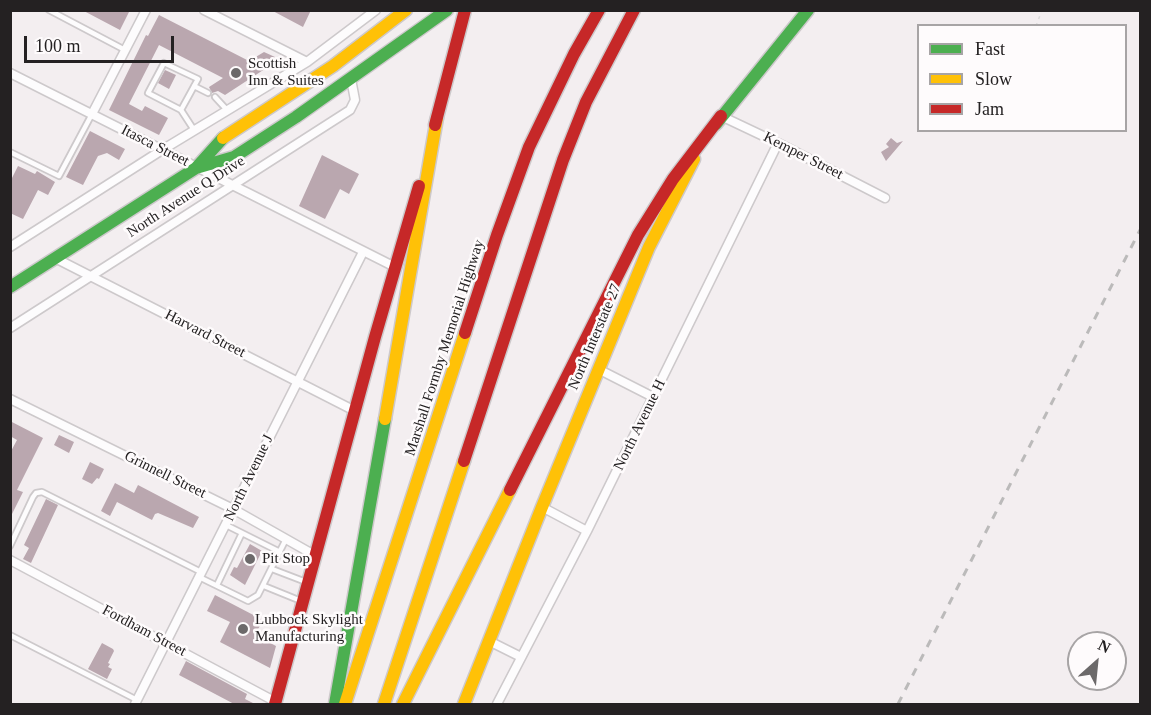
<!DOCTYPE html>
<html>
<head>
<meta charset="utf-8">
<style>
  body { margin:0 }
  #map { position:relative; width:1151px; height:715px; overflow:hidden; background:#f3eef0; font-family:Georgia,serif }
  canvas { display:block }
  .frame { position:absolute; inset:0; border:12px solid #242122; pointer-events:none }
  .legend { position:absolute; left:917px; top:24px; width:210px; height:108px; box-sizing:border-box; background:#fefbfc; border:2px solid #a7a4a5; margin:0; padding:8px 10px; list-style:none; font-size:18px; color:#242122 }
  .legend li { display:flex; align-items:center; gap:12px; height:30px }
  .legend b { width:30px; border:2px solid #a7a4a5 }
  .north { position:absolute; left:1067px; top:631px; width:60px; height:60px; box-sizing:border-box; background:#fefbfc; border:2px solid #a7a4a5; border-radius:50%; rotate:27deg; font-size:16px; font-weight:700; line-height:24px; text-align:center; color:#242122 }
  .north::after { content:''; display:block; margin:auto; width:21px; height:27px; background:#6c696a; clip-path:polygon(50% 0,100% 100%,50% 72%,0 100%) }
  .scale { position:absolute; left:24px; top:36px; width:150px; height:27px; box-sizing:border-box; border:3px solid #242122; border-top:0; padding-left:8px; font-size:18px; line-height:21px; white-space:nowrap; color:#242122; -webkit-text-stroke:4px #fefbfc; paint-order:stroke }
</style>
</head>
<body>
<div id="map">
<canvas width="1151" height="715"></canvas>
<div class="frame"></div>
<ul class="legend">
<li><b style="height:8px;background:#4caf50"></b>Fast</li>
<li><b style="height:8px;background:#ffc107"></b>Slow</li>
<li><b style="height:8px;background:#c62828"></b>Jam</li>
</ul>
<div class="north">N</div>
<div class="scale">100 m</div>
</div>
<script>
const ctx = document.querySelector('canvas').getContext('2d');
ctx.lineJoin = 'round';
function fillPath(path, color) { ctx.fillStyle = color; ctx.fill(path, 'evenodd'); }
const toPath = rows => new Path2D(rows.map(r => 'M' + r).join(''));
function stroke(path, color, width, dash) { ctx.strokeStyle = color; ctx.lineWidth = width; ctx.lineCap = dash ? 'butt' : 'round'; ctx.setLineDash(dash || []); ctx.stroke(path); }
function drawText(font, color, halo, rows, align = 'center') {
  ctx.font = font + ' Georgia,serif'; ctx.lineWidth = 5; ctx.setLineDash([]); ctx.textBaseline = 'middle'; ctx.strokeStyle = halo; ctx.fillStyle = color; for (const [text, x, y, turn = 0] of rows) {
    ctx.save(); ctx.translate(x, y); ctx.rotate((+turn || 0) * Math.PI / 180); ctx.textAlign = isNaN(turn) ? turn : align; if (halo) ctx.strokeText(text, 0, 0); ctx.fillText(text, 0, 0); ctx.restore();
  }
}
const building = toPath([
  [82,10,130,10,120,30],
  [271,10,311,10,303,27],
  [159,15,249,61,264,52,275,57,272,59,274,63,225,95,218,91,212,93,209,87,223,78,159,45,129,104,142,111,145,106,168,118,159,135,109,110,146,35,148,36],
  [165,70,176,75,169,89,158,83],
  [90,131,125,149,119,160,107,153,98,156,83,185,66,177],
  [891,138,897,143,903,141,886,161,881,152,889,147,886,144],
  [322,155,359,174,349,194,340,189,325,219,299,206],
  [18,166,35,174,37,171,55,182,48,195,38,190,23,219,10,213,10,182],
  [10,421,43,438,17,490,23,492,10,518,10,453,17,440,10,436],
  [59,435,74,442,69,453,54,445],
  [90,462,104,469,99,479,97,478,92,484,82,479],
  [115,483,134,493,138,485,199,517,193,528,158,513,155,514,152,520,117,502,110,516,101,511],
  [46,499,58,505,31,563,23,559,29,548,24,545],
  [250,544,262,551,245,585,230,575,234,567,237,568],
  [215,595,263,620,255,635,276,646,270,668,220,642,230,622,207,611],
  [102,643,113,649,114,651,108,663,110,664,108,667,112,669,107,679,88,669],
  [186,661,247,694,245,699,257,705,236,705,179,675]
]);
const path = toPath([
  [1036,26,1042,10]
]);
const lane = toPath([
  [49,10,125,50],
  [194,86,208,93],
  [215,97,227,110],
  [181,110,148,93,164,63,198,79,181,110,194,130],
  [10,152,59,176,92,114],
  [226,525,280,552],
  [10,546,33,497,36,493,42,492,201,572],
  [272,569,306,582],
  [199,577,248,601,258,595,286,539],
  [217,585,242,533],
  [264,586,301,601],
  [10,635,137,700]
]);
const street = toPath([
  [204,10,307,62],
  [10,73,395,267],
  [92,114,146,10],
  [721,116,778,143,885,198],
  [10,247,162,150,307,62,376,10],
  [55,258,355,411],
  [10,328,350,110,355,100,351,79],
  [598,369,653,397],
  [10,399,233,509,316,556],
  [542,507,587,531],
  [10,560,276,702],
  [489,641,521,657],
  [135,704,363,252],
  [497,704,587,531,778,143]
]);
const fast = toPath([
  [716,124,808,10],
  [196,168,234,157,296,117,447,10],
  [10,287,196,168,223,138],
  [335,704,385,419]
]);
const slow = toPath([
  [223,138,333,66,406,10],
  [385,419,437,118],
  [345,704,465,333],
  [384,704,464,461],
  [403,704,510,490],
  [464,704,542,507,649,247,694,159]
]);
const jam = toPath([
  [435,125,465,10],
  [465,333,497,235,529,147,574,54,599,10],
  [464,461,563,160,586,102,634,10],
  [510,490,638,235,673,179,721,116],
  [275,704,375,337,419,186]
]);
const rail = toPath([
  [898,704,1140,230]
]);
const markers = [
  [236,73,6,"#6c696a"],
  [250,559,6,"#6c696a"],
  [243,629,6,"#6c696a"]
];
const poiNames = [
  ["Scottish",248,64],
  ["Inn & Suites",248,81],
  ["Pit Stop",262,559],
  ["Lubbock Skylight",255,620],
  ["Manufacturing",255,637]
];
const streetNames = [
  ["Itasca Street",155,146,27],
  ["Kemper Street",803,156,27],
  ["North Avenue Q Drive",186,197,-33],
  ["Harvard Street",205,334,27],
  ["North Interstate 27",595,337,-67],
  ["Marshall Formby Memorial Highway",445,348,-72],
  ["North Avenue H",640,425,-64],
  ["Grinnell Street",165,475,26],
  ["North Avenue J",249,478,-64],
  ["Fordham Street",144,631,28]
];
fillPath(building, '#baa7af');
stroke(lane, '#cdc9cb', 8);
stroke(street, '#cdc9cb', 11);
stroke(fast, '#cdc9cb', 15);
stroke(slow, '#cdc9cb', 15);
stroke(jam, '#cdc9cb', 15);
stroke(path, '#dad9d9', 1.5, [3, 4.5]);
stroke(lane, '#fdfcfd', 4.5);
stroke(street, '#fdfcfd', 8);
stroke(fast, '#4caf50', 12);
stroke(slow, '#ffc107', 12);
stroke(jam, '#c62828', 12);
stroke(rail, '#bbbaba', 3, [8, 8]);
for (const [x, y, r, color] of markers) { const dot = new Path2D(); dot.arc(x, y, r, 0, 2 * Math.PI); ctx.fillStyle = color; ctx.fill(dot); stroke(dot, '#fefbfc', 2); }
drawText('15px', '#242122', '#fefbfc', poiNames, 'left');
drawText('15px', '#242122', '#fefbfc', streetNames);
</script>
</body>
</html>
